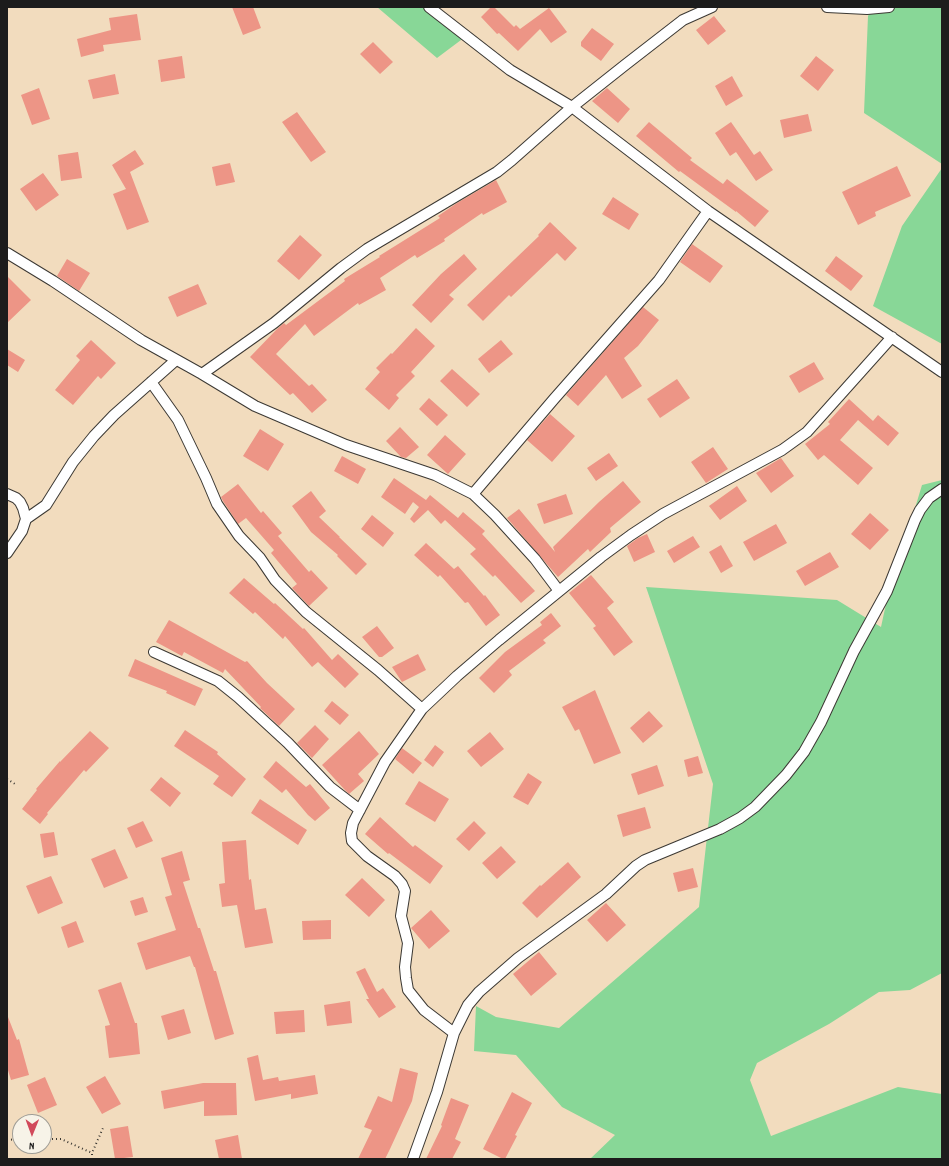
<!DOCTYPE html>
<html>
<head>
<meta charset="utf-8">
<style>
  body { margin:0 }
  #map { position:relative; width:949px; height:1166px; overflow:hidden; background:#f2dcbe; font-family:Dekko,sans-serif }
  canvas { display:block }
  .frame { position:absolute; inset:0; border:8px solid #1c1c1c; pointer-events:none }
  .north { position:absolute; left:12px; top:1114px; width:40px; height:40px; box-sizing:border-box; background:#f7f3e8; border:1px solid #9f9d96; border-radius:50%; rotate:181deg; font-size:11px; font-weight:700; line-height:16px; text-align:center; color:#1c1c1c }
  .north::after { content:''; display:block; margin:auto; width:14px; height:18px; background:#d1495b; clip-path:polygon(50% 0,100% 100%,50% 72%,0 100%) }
</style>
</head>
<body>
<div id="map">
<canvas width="949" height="1166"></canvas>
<div class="frame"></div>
<div class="north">N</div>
</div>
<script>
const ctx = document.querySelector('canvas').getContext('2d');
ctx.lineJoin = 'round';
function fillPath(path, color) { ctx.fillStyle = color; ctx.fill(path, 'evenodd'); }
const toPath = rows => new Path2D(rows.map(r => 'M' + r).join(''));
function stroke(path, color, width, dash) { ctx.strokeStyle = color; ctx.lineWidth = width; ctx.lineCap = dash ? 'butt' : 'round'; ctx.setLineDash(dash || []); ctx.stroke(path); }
const green = toPath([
  [377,7,437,7,469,34,437,58],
  [873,7,942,7,942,164,864,113,868,16],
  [942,168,942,344,873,306,902,226],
  [942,480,942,973,910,990,879,992,829,1024,757,1063,750,1080,771,1136,898,1087,942,1094,942,1159,590,1159,615,1135,562,1107,516,1055,474,1051,476,1006,496,1017,559,1028,699,907,713,784,646,587,837,600,881,627,886,604,922,485]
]);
const building = toPath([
  [232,7,253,7,261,28,243,35],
  [491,7,494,7,514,27,516,25,520,29,549,8,567,32,551,43,540,29,518,51,499,33,497,34,481,17],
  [137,14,141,40,103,45,104,51,81,57,77,39,111,30,109,18],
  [714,16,726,31,708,45,696,30],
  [592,28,614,44,601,61,581,46,581,42],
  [373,42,393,62,380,74,360,54],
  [182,56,185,78,161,82,158,60],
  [816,56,834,70,818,91,800,76],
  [115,74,119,94,93,99,88,80],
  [732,76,743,96,726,106,715,86],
  [39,88,50,119,32,125,21,95],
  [607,88,630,109,618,123,592,101],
  [297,112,326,152,311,162,282,122],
  [808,114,812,131,784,138,780,120],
  [649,122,692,158,690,160,723,184,727,179,769,211,755,227,736,211,736,212,680,171,679,172,636,136],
  [731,122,754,155,760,151,773,170,756,181,736,152,730,156,715,133],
  [135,150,144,164,130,172,149,222,127,230,113,194,126,189,112,165],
  [78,152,82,178,61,181,58,155],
  [230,163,235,182,216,186,212,167],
  [897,166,911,196,875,212,876,216,858,225,842,192],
  [43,173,59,195,36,211,20,189],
  [496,180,507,202,483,215,482,213,444,239,445,241,417,258,415,255,380,278,386,290,359,305,358,303,314,336,305,324,276,354,309,386,312,384,327,400,312,413,293,393,290,395,250,357,277,329,284,323,286,325,345,281,344,279,380,257,379,256,440,218,438,216,457,203],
  [613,197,639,214,629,230,602,214],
  [550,222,577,248,565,261,557,253,511,297,509,295,483,321,467,305,539,236,538,235],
  [300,235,322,255,299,280,277,261],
  [692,244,723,266,710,283,680,262],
  [464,254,477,269,449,295,454,299,431,323,412,305,441,274],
  [836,256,863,276,851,291,825,271],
  [67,259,90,273,79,291,57,276],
  [7,276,31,300,7,323],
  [198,284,207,304,177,317,168,297],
  [643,307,659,320,638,346,624,358,642,386,622,399,606,375,578,406,566,395],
  [416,328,435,346,411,372,415,376,396,395,399,398,389,410,365,389,380,372,376,368,391,353,392,354],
  [91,340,116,363,101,379,98,376,73,405,55,390,80,360,76,356],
  [501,340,513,354,489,373,478,359],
  [7,349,25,360,18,372,7,365],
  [814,362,824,379,799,393,789,376],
  [452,369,480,394,467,407,440,381],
  [677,379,690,398,660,418,647,399],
  [429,398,448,415,437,426,419,409],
  [849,399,873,421,878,415,899,433,888,446,858,420,840,440,873,468,858,485,824,455,818,460,805,444,830,424,828,422],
  [550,414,575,436,552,462,527,440],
  [400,427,419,447,406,458,401,457,386,441],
  [260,429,284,444,268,471,243,456],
  [445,435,466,454,448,474,427,455],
  [713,447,728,469,706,483,691,462],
  [609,453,618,466,596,481,587,468],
  [342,456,366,469,358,484,334,471],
  [781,458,794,476,771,493,756,473],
  [394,478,426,500,430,495,458,518,463,512,485,531,482,534,535,591,521,603,495,575,493,577,470,554,476,549,445,520,441,524,428,510,414,523,410,519,419,507,413,502,405,514,381,497],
  [623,481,641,502,610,528,611,532,590,552,588,549,558,577,507,518,519,509,555,552,553,547,599,502],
  [238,484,261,513,263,511,282,533,278,536,309,572,311,570,328,588,309,606,292,588,297,584,271,553,274,550,246,518,238,524,223,501,221,497],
  [737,486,747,501,720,520,709,506],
  [311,491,326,511,319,517,340,537,339,537,367,564,356,575,337,556,338,555,311,532,292,506],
  [566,494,573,514,544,524,537,504],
  [870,513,889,530,870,550,851,534],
  [372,515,394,533,383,547,361,529],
  [776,524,787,543,754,561,743,542],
  [647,534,655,552,634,562,627,546,638,538],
  [693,536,700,547,674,563,667,551],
  [426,543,454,569,458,566,484,596,485,595,500,615,486,626,468,602,465,603,440,575,438,577,414,555],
  [721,545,733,566,721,573,709,552],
  [830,552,839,567,805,586,796,571],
  [591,575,614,602,607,608,633,642,614,656,593,628,596,626,569,593],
  [244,578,274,604,275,603,303,629,304,628,332,660,338,654,359,674,345,688,318,662,312,667,285,636,283,639,255,612,253,614,229,593],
  [551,613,561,626,543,640,546,643,509,671,512,675,494,693,479,678,505,652,542,625,540,622],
  [169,620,245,662,247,661,267,683,295,709,279,726,260,708,261,707,225,669,223,673,184,652,182,656,156,642],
  [377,626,394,648,382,657,379,657,362,637],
  [418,654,426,670,402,682,392,667],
  [135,659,203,689,195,706,166,693,167,691,128,676],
  [595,690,621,753,594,764,579,729,575,731,562,707],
  [332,701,349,715,340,725,324,711],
  [649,711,663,726,643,743,630,728],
  [315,725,329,739,312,758,297,743],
  [185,730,218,752,217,754,246,779,232,797,213,784,219,776,174,746],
  [90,731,109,748,86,772,84,770,47,813,48,814,40,824,22,809,37,790,36,789,60,761,60,762],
  [359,731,379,754,358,774,364,781,349,794,344,789,322,765],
  [490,732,504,749,481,767,467,751],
  [435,745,444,752,433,767,424,760],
  [402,748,422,763,413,774,395,759],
  [698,756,703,773,688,777,684,760],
  [276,761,306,787,310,784,330,808,315,821,308,815,286,789,282,793,263,777],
  [657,765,664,786,638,795,631,774],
  [528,773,542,782,528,805,513,797],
  [161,777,181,793,170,807,150,790],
  [419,781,449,799,435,822,405,804],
  [260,799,307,830,298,845,251,813],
  [645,807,651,828,623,837,617,815],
  [380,817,413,847,415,845,443,866,430,884,389,853,388,854,365,834],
  [143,821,153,841,136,848,127,828],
  [474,821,486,833,469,851,456,839],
  [54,832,58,855,44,858,40,834],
  [246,840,249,880,251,879,255,910,266,908,273,943,245,948,237,905,222,907,219,884,225,883,222,842],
  [501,846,516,862,497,879,482,863],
  [115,849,128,878,104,888,91,859],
  [182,851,190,880,183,882,198,928,200,928,214,971,216,971,234,1034,215,1040,195,967,194,967,190,956,146,970,137,943,176,930,165,897,172,895,161,858],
  [568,862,581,877,537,918,522,903,540,885,541,886],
  [693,868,698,887,678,892,673,873],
  [51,876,63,903,38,914,26,886],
  [362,878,385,900,369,917,345,895],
  [143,897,148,912,135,916,130,901],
  [606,903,626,925,607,942,587,920],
  [431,910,450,931,429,949,411,928],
  [331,920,331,939,303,940,302,921],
  [76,921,84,942,68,948,61,927],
  [539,952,557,974,531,996,513,974],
  [365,968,377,992,383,988,396,1007,379,1018,366,999,369,999,356,972],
  [121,982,135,1023,137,1023,140,1054,109,1058,105,1026,110,1025,98,990],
  [350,1001,352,1023,327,1026,324,1005],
  [184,1009,191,1033,168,1040,161,1016],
  [304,1010,305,1032,276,1034,274,1012],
  [7,1017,8,1017,17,1040,19,1039,29,1075,11,1080,7,1067],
  [258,1055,263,1080,278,1077,279,1081,315,1075,318,1094,291,1099,291,1094,255,1101,247,1058],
  [400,1068,418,1073,412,1101,390,1149,385,1159,358,1159,372,1130,364,1127,378,1096,392,1102],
  [105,1076,121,1104,102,1114,86,1087],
  [45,1077,57,1105,38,1113,27,1085],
  [203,1083,236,1083,237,1115,204,1116,204,1101,164,1109,161,1091],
  [512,1092,532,1103,515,1135,517,1136,505,1159,503,1159,483,1149],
  [451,1098,469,1105,455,1139,461,1142,452,1159,426,1159,442,1126,441,1125],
  [128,1126,133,1157,115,1159,110,1129],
  [238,1135,242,1159,219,1159,215,1140]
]);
const path = toPath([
  [7,779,15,784],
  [44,1139,61,1139,92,1153],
  [7,1140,20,1139],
  [92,1159,92,1153,103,1128]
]);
const street = toPath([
  [429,7,510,70,572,107,708,211,942,372],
  [827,7,867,9,889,7],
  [7,253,53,281,141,340,202,374,255,406,346,445,435,475,473,494,495,515,535,559,559,591],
  [202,374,274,323,341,268,367,249,497,172,512,160,572,107,625,65,683,20,712,7],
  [151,382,178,420,206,478,217,504,239,536,260,558,275,580,306,612,378,670,422,709],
  [7,494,16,498,20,502,23,508,26,519,22,531,7,553],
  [473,494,554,399,659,280,708,211],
  [26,519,46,505,73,462,94,436,114,415,176,360],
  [154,652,218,681,238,697,288,743,330,787,360,810],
  [454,1033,424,1010,408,990,406,978,405,967,408,943,401,916,405,891,402,884,395,876,367,856,352,841,351,833,353,823,385,762,422,709,457,676,499,640,601,557,631,535,663,514,782,450,807,432,892,337],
  [413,1159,437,1092,454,1033,468,1005,479,992,518,958,606,894,636,866,645,860,720,829,740,818,755,807,786,775,804,752,821,722,854,651,887,591,915,520,920,510,929,498,942,489]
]);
fillPath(green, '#88d797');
fillPath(building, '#ed9586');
stroke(street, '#3c3934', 12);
stroke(path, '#3c3934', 2, [1, 3]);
stroke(street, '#fff', 10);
</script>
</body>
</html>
